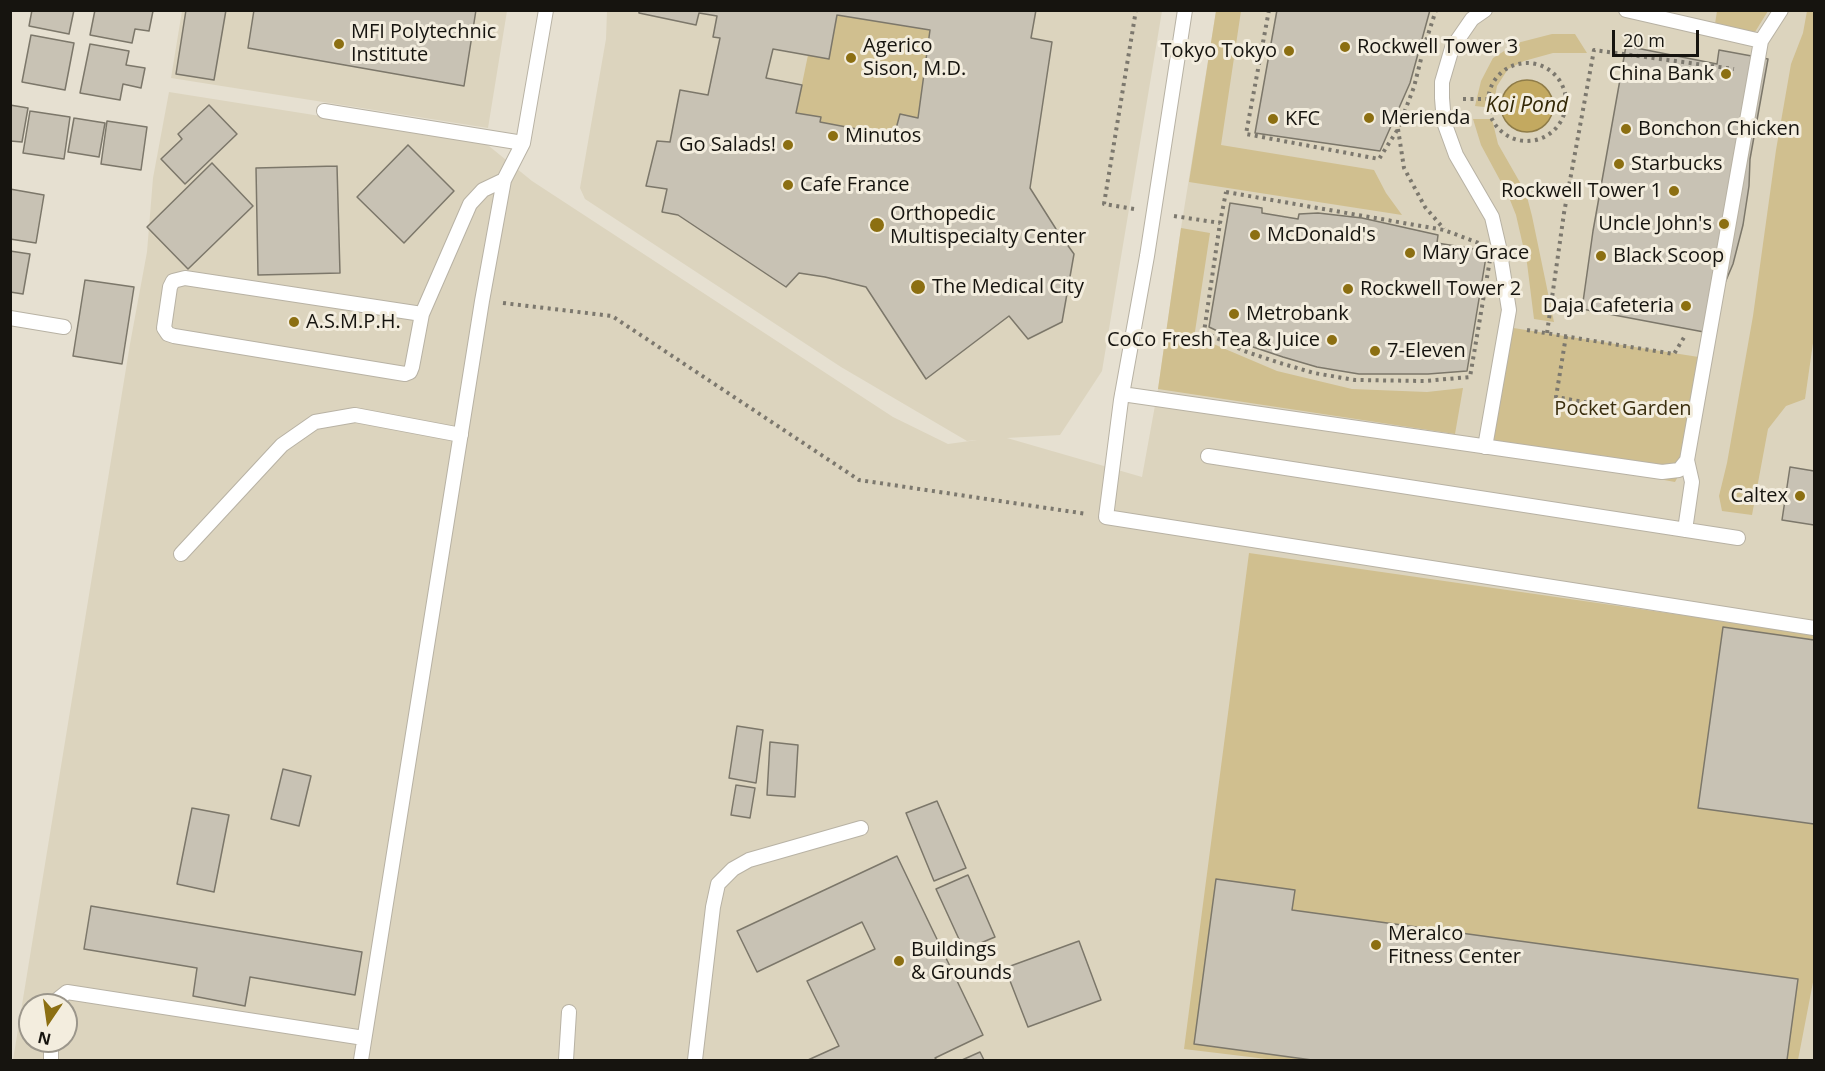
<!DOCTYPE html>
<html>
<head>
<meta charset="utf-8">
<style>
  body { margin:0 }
  #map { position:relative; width:1825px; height:1071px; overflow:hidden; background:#e6e0d1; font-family:"Open Sans",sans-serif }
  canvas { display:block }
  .frame { position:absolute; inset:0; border:12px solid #16140f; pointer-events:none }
  .north { position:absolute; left:18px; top:993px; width:60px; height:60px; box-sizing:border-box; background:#f3edde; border:2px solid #9b968b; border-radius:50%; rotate:193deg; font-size:16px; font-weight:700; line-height:24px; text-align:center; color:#16140f }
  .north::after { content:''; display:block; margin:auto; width:21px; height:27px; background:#8c6f12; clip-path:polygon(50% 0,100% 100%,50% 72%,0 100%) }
  .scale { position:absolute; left:1612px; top:30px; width:87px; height:27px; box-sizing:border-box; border:3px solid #16140f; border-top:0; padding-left:8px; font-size:18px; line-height:21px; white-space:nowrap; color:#16140f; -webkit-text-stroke:4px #f3edde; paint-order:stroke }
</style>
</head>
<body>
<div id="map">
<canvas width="1825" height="1071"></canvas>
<div class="frame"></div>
<div class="north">N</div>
<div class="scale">20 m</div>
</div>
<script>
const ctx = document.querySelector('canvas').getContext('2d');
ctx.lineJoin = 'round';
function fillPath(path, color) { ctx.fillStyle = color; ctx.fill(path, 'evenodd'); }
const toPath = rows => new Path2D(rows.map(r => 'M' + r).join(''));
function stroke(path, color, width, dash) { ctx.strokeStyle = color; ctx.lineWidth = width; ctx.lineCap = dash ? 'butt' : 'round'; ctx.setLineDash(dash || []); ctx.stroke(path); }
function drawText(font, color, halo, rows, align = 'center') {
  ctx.font = font + ' "Open Sans",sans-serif'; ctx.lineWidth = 6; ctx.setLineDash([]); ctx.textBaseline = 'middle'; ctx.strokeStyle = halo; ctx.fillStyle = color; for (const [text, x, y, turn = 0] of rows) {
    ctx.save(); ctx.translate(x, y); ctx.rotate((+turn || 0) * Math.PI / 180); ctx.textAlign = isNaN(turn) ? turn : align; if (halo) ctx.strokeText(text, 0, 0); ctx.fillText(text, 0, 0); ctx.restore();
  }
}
const built = toPath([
  [182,11,507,11,488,128,171,78],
  [607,11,1162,11,1102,371,1060,435,1007,438,1142,477,1158,389,1181,228,1216,11,1814,11,1814,1060,13,1060,130,344,147,252,153,178,169,92,484,142,532,181,893,417,948,444,977,440,967,441,841,367,585,199,580,188,606,39],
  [30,1005,66,1005,66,1041,30,1041]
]);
const green = toPath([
  [1216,11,1241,11,1221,145,1374,170,1386,193,1402,215,1189,182],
  [1717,11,1768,11,1755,32,1715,24],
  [1807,11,1814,11,1814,336,1805,399,1786,406,1768,429,1752,515,1722,511,1719,496,1727,463,1753,316,1776,150,1791,64,1803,33],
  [837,15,930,30,918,118,900,114,894,136,820,122,820,117,796,113,808,55],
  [1552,34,1575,34,1587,53,1553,53,1524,61,1508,69,1497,86,1493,108,1475,106,1481,81,1493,58,1517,43],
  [1473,119,1492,119,1498,144,1526,193,1532,216,1554,322,1534,319,1527,263,1516,215,1508,195,1481,145],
  [1181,228,1210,233,1194,338,1204,340,1277,371,1352,389,1427,392,1463,388,1455,434,1158,389],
  [1507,327,1705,358,1687,460,1675,482,1485,447],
  [1249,553,1814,634,1814,977,1798,1060,1275,1060,1184,1049]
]);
const water = toPath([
  '1501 106a26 26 0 1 1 52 0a26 26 0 1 1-52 0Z'
]);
const building = toPath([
  [32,10,74,10,69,34,29,26,32,10],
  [95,10,153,11,149,31,135,29,132,43,90,35,95,10],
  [186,10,226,10,214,80,176,74,186,10],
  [254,10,476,10,464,86,248,48,254,10],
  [639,10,1036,10,1031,38,1052,42,1030,188,1056,229,1074,254,1062,322,1028,339,1009,316,926,379,866,287,825,277,799,273,786,287,678,215,662,212,667,189,646,186,657,141,670,142,680,90,708,95,720,38,713,37,717,16,699,13,696,25,639,13,639,10],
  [837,15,930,30,918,118,900,114,894,136,820,122,821,117,796,113,802,85,766,78,773,49,829,59,837,15],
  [1277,10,1430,10,1410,83,1380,151,1255,133,1277,10],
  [31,35,74,43,65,90,22,82,31,35],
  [90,44,129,51,126,65,145,68,141,88,123,84,120,100,80,93,90,44],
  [1626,46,1717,64,1719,50,1768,59,1750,159,1749,186,1743,225,1733,264,1704,332,1582,309,1593,231,1626,46],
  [10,105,28,108,22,142,10,141,10,105],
  [209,105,237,134,185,184,161,159,182,139,178,134,209,105],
  [30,111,70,117,64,159,23,153,30,111],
  [74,118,105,123,99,157,68,152,74,118],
  [107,121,147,127,141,170,101,164,107,121],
  [408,145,454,191,404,243,357,197,408,145],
  [212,163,253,206,188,269,147,227,212,163],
  [337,166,340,273,258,275,256,168,337,166],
  [10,189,44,195,36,243,10,239,10,189],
  [1230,203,1262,208,1262,213,1298,219,1299,214,1318,213,1362,218,1438,235,1437,243,1487,251,1467,371,1428,374,1359,374,1317,367,1283,357,1247,345,1209,327,1230,203],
  [10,251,30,254,23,294,10,292,10,251],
  [85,280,134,287,122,364,73,356,85,280],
  [1790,467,1814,471,1814,525,1782,520,1790,467],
  [1723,627,1814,640,1814,824,1698,808,1723,627],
  [737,726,763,730,756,783,729,778,737,726],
  [770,742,798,745,795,797,767,795,770,742],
  [283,769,311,776,299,826,271,819,283,769],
  [736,785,755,788,750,818,731,815,736,785],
  [937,801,966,868,934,881,906,813,937,801],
  [192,808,229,815,214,892,177,884,192,808],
  [897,856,983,1035,935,1058,937,1060,808,1060,839,1046,807,981,875,949,862,922,757,972,737,931,897,856],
  [968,875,995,937,964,950,936,889,968,875],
  [1216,879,1295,890,1292,910,1798,979,1787,1060,1312,1060,1194,1044,1216,879],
  [91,906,362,952,355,995,250,977,245,1006,193,996,197,968,84,949,91,906],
  [1079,941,1101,1000,1028,1027,1005,968,1079,941],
  [980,1052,984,1060,962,1060,980,1052]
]);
const path = toPath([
  [1269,10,1246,134,1379,159,1398,129,1414,87,1424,47,1436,10],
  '1488 102a39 39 0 1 1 78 0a39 39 0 1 1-78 0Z',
  [1463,99,1489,99],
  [1398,129,1404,168,1425,207,1444,229],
  [1226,192,1444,230,1492,248,1470,377,1424,381,1355,380,1314,373,1280,363,1244,351,1204,332,1220,223,1226,192],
  [1134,209,1104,204,1136,10],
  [1174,216,1220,223],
  [503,303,612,316,859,480,1087,514],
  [1527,330,1674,354,1686,334],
  [1547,333,1564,213,1594,50,1734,69],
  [1566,336,1556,397,1634,411]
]);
const service = toPath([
  [1185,10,1147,256,1121,400,1106,517,1814,628],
  [1485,10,1472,19,1452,48,1442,82,1442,98,1444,122,1456,155,1492,217,1499,247,1509,310,1485,447],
  [1626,10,1761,41],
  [324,111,523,143],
  [422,314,185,278,173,281,170,287,164,328,168,334,174,336,405,374,410,372,412,367,422,314,470,204,483,190,504,180],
  [10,318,64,327],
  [1122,394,1662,472,1679,470,1687,460,1761,41,1781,10],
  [1208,456,1738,538],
  [1685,530,1692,482,1687,460],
  [181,554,282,445,315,422,355,415,461,435],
  [55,1005,57,1000,67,992,364,1038],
  [51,1060,51,1041],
  [361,1060,482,301,504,180,523,143,546,10],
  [566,1060,569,1012],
  [695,1060,713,907,718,884,733,869,749,860,861,828]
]);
const markers = [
  [339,44,6,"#8c6f12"],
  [1345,47,6,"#8c6f12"],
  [1289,51,6,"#8c6f12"],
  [851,58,6,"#8c6f12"],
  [1726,74,6,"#8c6f12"],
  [1369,118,6,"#8c6f12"],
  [1273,119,6,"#8c6f12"],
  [1626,129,6,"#8c6f12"],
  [833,136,6,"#8c6f12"],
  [788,145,6,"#8c6f12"],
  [1619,164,6,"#8c6f12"],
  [788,185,6,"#8c6f12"],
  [1674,191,6,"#8c6f12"],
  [1724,224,6,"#8c6f12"],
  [877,225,8,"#8c6f12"],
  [1255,235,6,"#8c6f12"],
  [1410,253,6,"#8c6f12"],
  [1601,256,6,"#8c6f12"],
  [918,287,8,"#8c6f12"],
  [1348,289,6,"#8c6f12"],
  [1686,306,6,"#8c6f12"],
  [1234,314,6,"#8c6f12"],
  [294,322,6,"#8c6f12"],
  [1332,340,6,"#8c6f12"],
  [1375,351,6,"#8c6f12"],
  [1800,496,6,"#8c6f12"],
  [1376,945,6,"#8c6f12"],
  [899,961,6,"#8c6f12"]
];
const poiNames = [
  ["MFI Polytechnic",351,32],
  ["Institute",351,55],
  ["Agerico",863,46],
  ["Sison, M.D.",863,69],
  ["Rockwell Tower 3",1357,47],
  ["Tokyo Tokyo",1277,51,"right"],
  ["China Bank",1714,74,"right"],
  ["Merienda",1381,118],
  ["KFC",1285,119],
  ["Bonchon Chicken",1638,129],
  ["Minutos",845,136],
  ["Go Salads!",776,145,"right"],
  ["Starbucks",1631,164],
  ["Cafe France",800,185],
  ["Rockwell Tower 1",1662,191,"right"],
  ["Orthopedic",890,214],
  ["Multispecialty Center",890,237],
  ["Uncle John's",1712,224,"right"],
  ["McDonald's",1267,235],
  ["Mary Grace",1422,253],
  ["Black Scoop",1613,256],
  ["The Medical City",932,287],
  ["Rockwell Tower 2",1360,289],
  ["Daja Cafeteria",1674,306,"right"],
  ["Metrobank",1246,314],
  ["A.S.M.P.H.",306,322],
  ["CoCo Fresh Tea & Juice",1320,340,"right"],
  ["7-Eleven",1387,351],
  ["Caltex",1788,496,"right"],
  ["Meralco",1388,934],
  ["Fitness Center",1388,957],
  ["Buildings",911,950],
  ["& Grounds",911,973]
];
const parkNames = [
  ["Pocket Garden",1623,409]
];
const waterNames = [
  ["Koi Pond",1527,106]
];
fillPath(built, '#dcd4be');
fillPath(green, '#d0bf8f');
fillPath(water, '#c3a960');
stroke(water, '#8f7c48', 1.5);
fillPath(building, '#c8c2b4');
stroke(building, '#7c776a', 1.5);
stroke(service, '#b8b2a4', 16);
stroke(path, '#7c786e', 4, [3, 4.5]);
stroke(service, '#fff', 14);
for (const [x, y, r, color] of markers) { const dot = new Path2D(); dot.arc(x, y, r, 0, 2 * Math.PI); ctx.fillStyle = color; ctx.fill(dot); stroke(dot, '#f3edde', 2); }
drawText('20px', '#16140f', '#f3edde', poiNames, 'left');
drawText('20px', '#3a2e0e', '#f3edde', parkNames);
drawText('italic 21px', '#332806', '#f3edde', waterNames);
</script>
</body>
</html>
